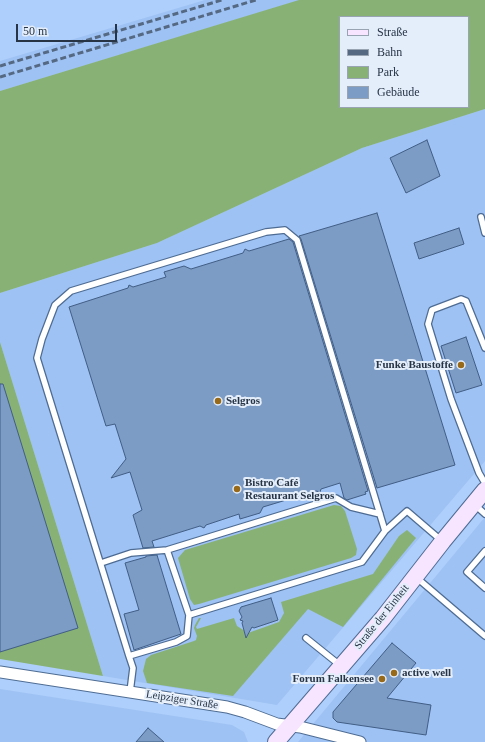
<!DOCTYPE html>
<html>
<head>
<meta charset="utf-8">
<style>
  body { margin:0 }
  #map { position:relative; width:485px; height:742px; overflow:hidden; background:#aecffb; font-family:Georgia,serif }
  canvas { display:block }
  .legend { position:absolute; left:339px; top:16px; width:130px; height:92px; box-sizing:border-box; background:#e4eefb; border:1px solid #98a4b2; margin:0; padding:5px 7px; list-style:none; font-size:12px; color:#273445 }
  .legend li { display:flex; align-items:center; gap:8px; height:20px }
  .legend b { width:20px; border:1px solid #98a4b2 }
  .scale { position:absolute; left:16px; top:24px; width:101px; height:18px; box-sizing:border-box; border:2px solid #273445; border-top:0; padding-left:5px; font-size:12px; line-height:14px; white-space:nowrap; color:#273445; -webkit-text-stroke:3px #e4eefb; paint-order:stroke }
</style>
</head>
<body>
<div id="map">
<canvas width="485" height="742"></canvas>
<ul class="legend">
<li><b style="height:5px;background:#f7e4ff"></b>Straße</li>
<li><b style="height:5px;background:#556983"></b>Bahn</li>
<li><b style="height:11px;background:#88b275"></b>Park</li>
<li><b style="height:11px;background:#7c9bc5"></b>Gebäude</li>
</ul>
<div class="scale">50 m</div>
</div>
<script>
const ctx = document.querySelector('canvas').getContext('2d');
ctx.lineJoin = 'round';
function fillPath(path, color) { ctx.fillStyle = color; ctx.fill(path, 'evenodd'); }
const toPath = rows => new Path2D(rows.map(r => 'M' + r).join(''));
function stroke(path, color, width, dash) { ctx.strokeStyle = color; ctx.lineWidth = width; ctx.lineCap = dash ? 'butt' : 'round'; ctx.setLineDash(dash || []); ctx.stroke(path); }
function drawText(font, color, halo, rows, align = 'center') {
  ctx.font = font + ' Georgia,serif'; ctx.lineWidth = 4; ctx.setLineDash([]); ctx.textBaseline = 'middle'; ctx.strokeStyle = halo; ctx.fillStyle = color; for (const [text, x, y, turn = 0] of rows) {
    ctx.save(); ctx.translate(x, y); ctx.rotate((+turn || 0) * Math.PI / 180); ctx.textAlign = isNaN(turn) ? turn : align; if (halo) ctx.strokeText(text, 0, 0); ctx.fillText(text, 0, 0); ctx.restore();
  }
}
const built = toPath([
  [205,0,301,0,0,91,0,61],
  [485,109,485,461,277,705,103,676,0,342,0,293,157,243,362,148],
  [485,517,485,742,298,742],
  [0,689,232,725,244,732,248,742,0,742]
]);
const green = toPath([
  [299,0,485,0,485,109,362,148,157,243,0,293,0,91],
  [340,17,468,17,468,107,340,107],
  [0,342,103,676,0,659],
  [334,505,341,506,345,511,357,549,356,555,351,558,199,604,194,605,190,599,178,558,185,550],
  [407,530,416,538,343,627,308,609,233,696,147,683,143,671,146,659,151,655,194,641,196,640,197,636,194,628,195,625,199,618,201,618,196,627,197,629,234,618,237,626,248,633,279,622,284,613,281,602,373,574,399,536]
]);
const building = toPath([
  [427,140,440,176,406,193,390,158,427,140],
  [377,213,455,465,377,488,301,239,299,236,377,213],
  [459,228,464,244,419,259,414,243,459,228],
  [289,239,293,242,368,491,365,492,366,494,347,500,344,498,340,483,321,489,320,492,316,491,263,507,260,513,240,519,239,514,206,525,204,528,200,526,152,541,154,547,143,548,133,515,142,510,130,472,111,478,126,459,115,424,106,426,69,307,128,288,129,285,133,287,166,277,164,272,184,266,191,269,243,253,245,249,249,251,289,239],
  [466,337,482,385,456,393,441,346,466,337],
  [0,384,3,384,78,628,0,652,0,384],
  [157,555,181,634,134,650,124,614,139,610,125,563,146,557,146,556,157,555],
  [271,598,278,620,254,628,252,627,246,638,242,623,243,621,240,620,242,617,239,611,241,607,271,598],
  [392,643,416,663,387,698,431,705,426,735,337,722,333,718,333,712,392,643],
  [148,728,164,742,136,742,148,728]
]);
const lane = toPath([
  [481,217,485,233],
  [485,348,466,301,461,299,432,310,428,324,451,399,479,473,485,483],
  [475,505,485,514],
  [385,531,407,511,442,541],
  [167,550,189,615],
  [485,551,467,572,485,588],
  [101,563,131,553,167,550,336,498,351,507,380,514],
  [417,578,485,636],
  [306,638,341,666],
  [129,656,176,642,187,636,189,615,362,562,385,531,297,240,285,230,266,232,71,291,55,305,42,339,37,358,129,656,133,668,130,692]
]);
const street = toPath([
  [0,672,227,707,245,712,277,724,300,727,360,742]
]);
const secondary = toPath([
  [276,742,383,618,443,541,485,490]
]);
const rail = toPath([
  [0,66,222,0],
  [0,77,256,0]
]);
const markers = [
  [461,365,4,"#976918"],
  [218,401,4,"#976918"],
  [237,489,4,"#976918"],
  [394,673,4,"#976918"],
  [382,679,4,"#976918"]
];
const poiNames = [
  ["Funke Baustoffe",453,365,"right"],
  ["Selgros",226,401],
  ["Bistro Café",245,483],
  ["Restaurant Selgros",245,496],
  ["active well",402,673],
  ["Forum Falkensee",374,679,"right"]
];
const streetNames = [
  ["Straße der Einheit",382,617,-51],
  ["Leipziger Straße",182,700,9]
];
fillPath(built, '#9ec2f4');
fillPath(green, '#88b275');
fillPath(building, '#7c9bc5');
stroke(building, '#415e85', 1);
stroke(lane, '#4e6c93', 8);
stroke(street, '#4e6c93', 13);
stroke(secondary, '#4e6c93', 18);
stroke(lane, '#fff', 5.5);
stroke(street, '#fff', 11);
stroke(secondary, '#f7e4ff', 16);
stroke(rail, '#556983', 3, [6, 3]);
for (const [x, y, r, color] of markers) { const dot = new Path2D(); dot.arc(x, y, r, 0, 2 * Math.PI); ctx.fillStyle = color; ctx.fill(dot); stroke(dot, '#e4eefb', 1.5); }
drawText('bold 11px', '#273445', '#e4eefb', poiNames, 'left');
drawText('11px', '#273445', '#e4eefb', streetNames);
</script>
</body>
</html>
